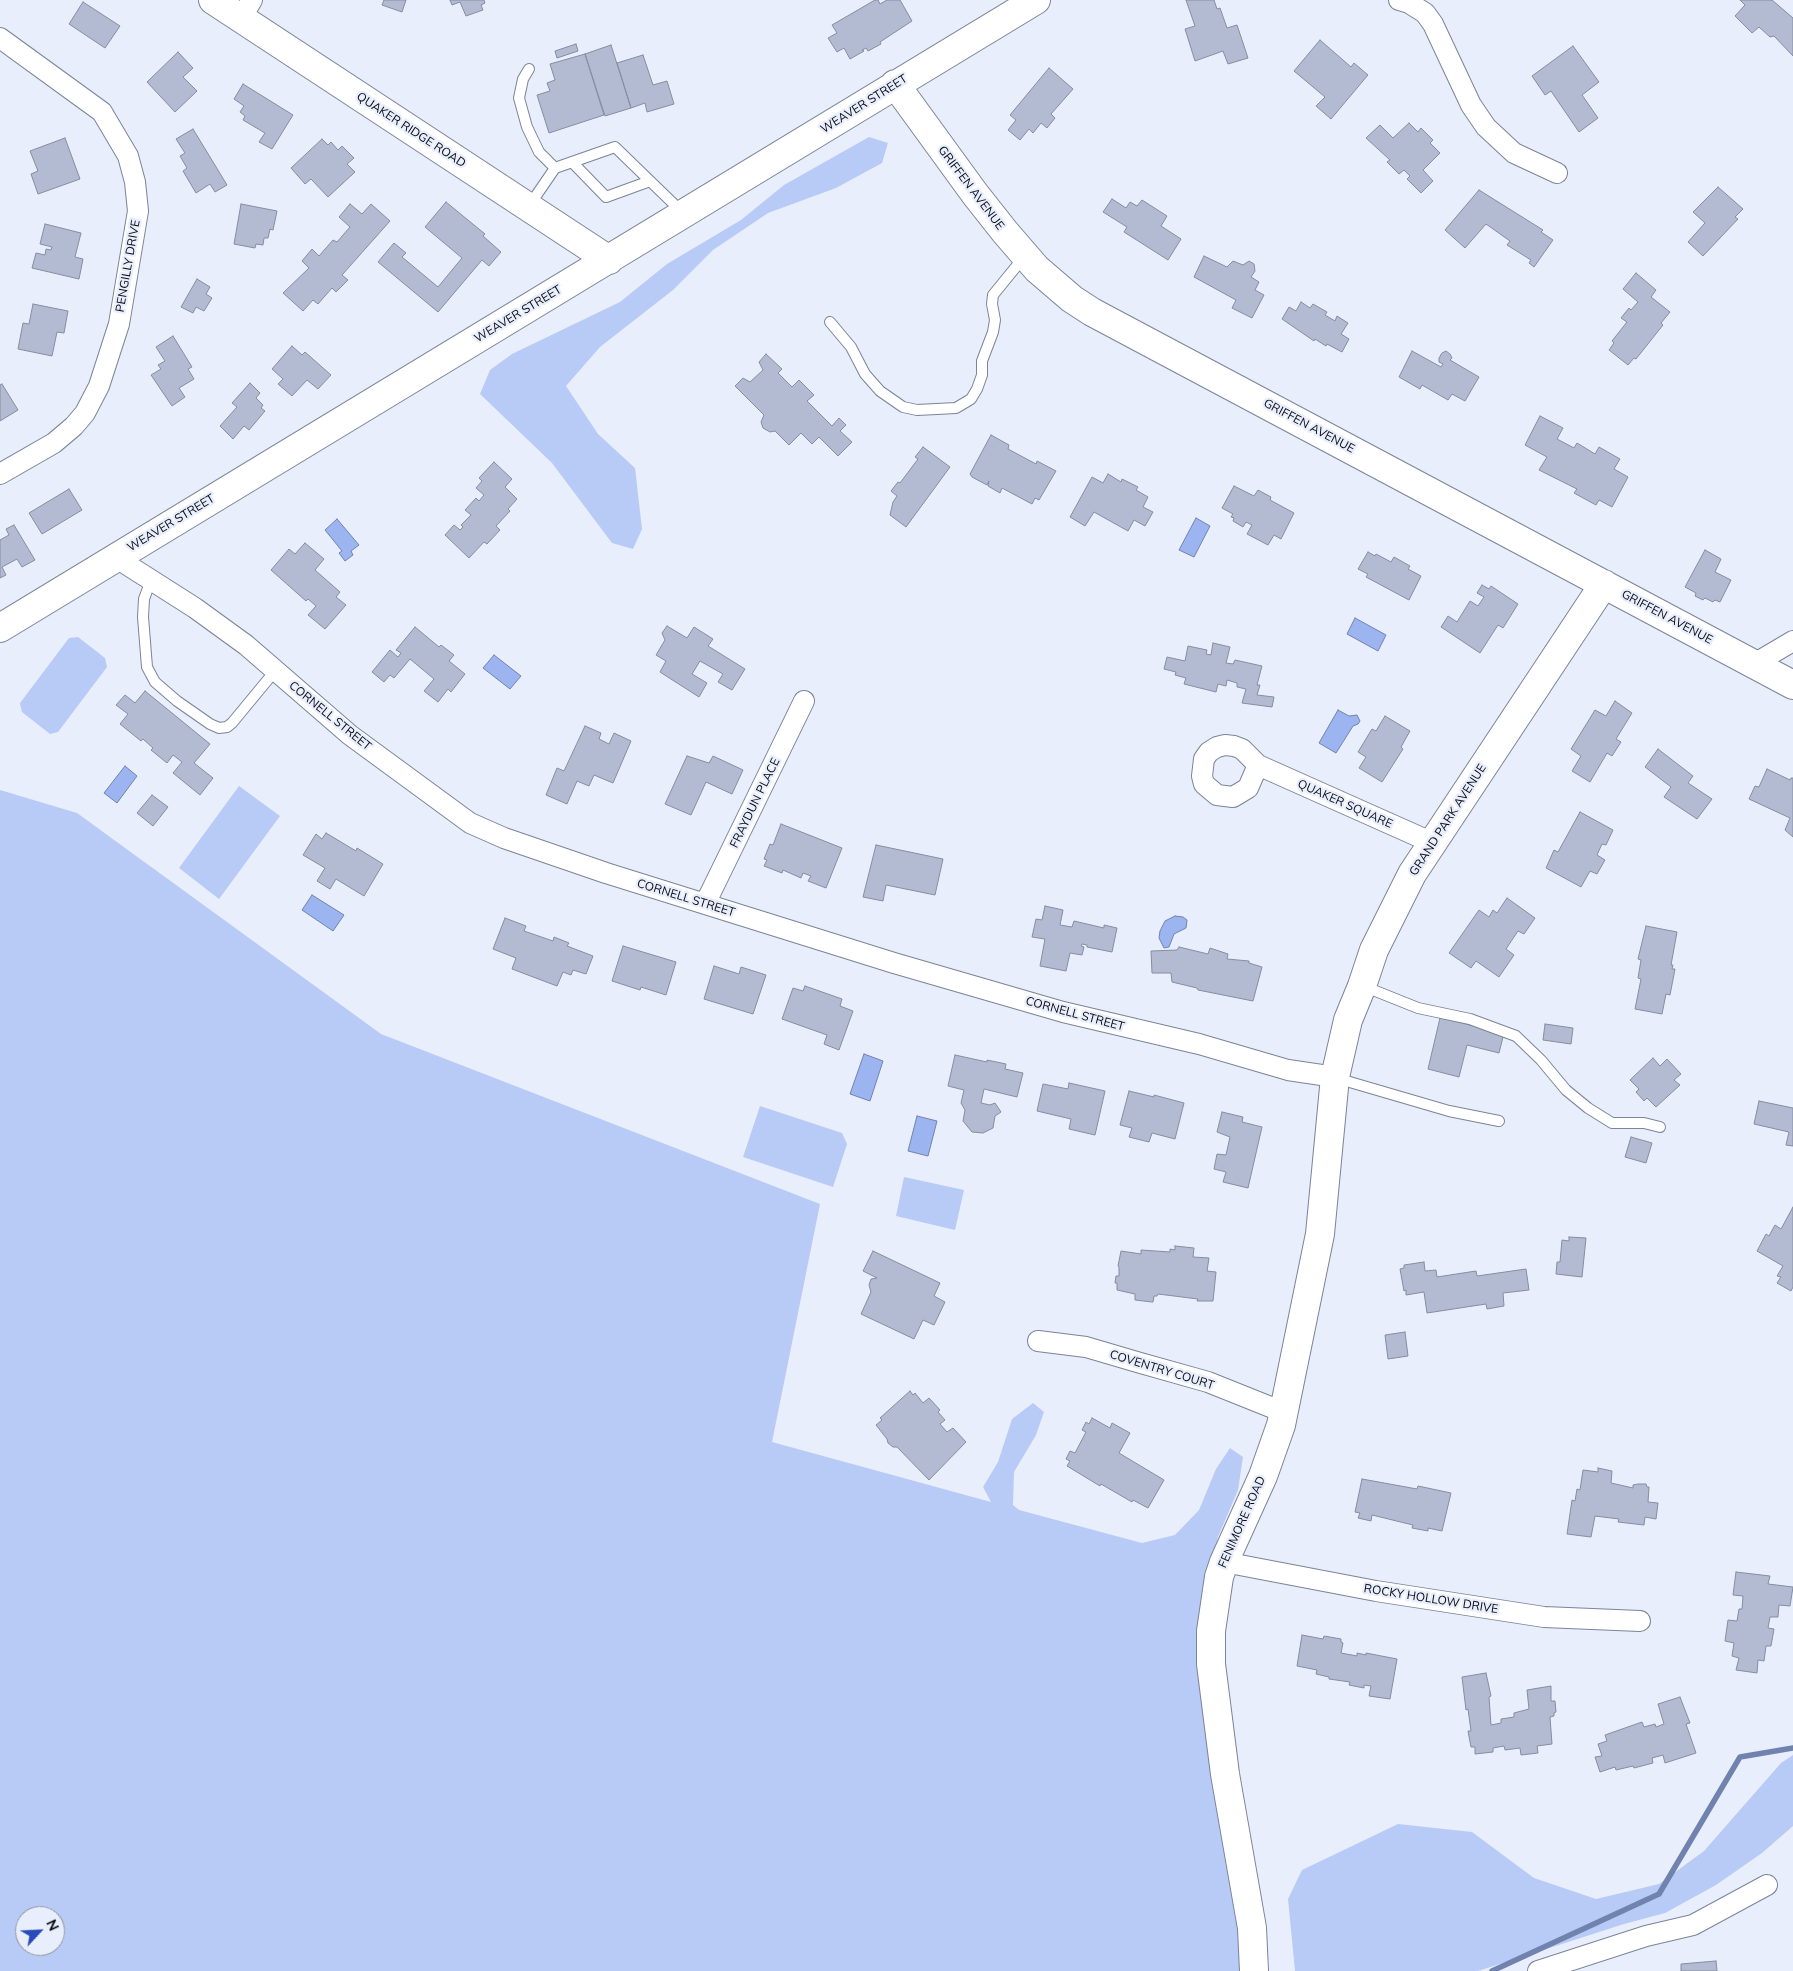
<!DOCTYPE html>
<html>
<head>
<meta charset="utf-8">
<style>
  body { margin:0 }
  #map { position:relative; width:1793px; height:1971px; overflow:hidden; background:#e8eefb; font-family:Mulish,sans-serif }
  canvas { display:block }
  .north { position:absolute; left:15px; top:1906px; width:50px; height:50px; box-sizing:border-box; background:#e8eefb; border:1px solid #8f949f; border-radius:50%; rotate:65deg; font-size:14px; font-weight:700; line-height:20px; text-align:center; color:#090c14 }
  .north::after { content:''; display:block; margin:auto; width:18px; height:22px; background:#2a4aba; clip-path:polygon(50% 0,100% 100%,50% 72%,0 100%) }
</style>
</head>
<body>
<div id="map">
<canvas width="1793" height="1971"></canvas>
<div class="north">N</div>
</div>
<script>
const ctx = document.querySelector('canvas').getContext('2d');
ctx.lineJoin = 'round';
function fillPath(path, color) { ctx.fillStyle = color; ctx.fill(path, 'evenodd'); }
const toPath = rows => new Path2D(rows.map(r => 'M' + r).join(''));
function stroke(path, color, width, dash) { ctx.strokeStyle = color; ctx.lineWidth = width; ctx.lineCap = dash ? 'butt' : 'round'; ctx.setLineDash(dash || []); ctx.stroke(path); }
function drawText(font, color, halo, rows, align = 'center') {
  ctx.font = font + ' Mulish,sans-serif'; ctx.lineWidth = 4.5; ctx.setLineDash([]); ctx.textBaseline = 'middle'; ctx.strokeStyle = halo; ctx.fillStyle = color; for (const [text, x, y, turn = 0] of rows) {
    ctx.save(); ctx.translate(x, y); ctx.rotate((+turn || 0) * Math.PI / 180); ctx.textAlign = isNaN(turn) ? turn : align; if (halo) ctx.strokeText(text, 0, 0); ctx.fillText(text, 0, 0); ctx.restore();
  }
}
const green = toPath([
  [869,137,888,143,882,163,836,188,768,213,713,250,673,290,600,347,566,386,598,434,635,468,642,529,633,549,612,543,552,463,480,394,490,370,512,354,620,302,667,264,741,220,784,185],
  [78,637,105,658,107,667,58,732,50,734,22,712,20,703,69,638],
  [239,786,280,816,219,899,179,868],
  [0,790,77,813,381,1034,820,1204,772,1442,991,1502,983,1487,998,1462,1012,1419,1033,1403,1044,1412,1036,1435,1014,1472,1013,1505,1019,1510,1142,1543,1175,1535,1199,1510,1216,1469,1230,1448,1243,1457,1238,1490,1218,1537,1212,1562,1216,1564,1196,1661,1238,1924,1243,1971,0,1971],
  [25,1916,55,1916,55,1946,25,1946],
  [760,1106,842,1133,847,1144,833,1187,743,1157],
  [904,1177,964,1190,955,1230,896,1216],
  [1793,1755,1793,1826,1762,1853,1716,1885,1665,1913,1624,1924,1478,1971,1295,1971,1288,1899,1302,1870,1398,1824,1472,1832,1534,1878,1596,1899,1659,1884,1704,1851,1781,1763]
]);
const water = toPath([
  [1196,518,1210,526,1194,557,1179,550,1196,518],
  [337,519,359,545,351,551,353,555,345,561,339,553,342,551,325,530,337,519],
  [1355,618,1386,635,1378,651,1347,634,1355,618],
  [494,655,521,676,510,689,483,668,494,655],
  [1338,710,1349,716,1357,715,1360,721,1358,724,1353,726,1336,753,1319,743,1338,710],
  [125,766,137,776,117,803,104,793,125,766],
  [312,895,344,915,333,931,302,910,312,895],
  [1175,916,1183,917,1187,920,1186,928,1174,934,1169,947,1164,948,1159,938,1160,931,1165,921,1175,916],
  [864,1054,883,1061,870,1101,850,1094,864,1054],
  [917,1116,937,1121,928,1156,908,1151,917,1116]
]);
const stream = toPath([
  [1492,1971,1659,1894,1740,1757,1793,1748]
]);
const building = toPath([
  [384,0,406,0,402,12,382,5,384,0],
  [450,0,484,0,485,3,481,5,483,10,466,16,460,2,452,5,450,0],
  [875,0,878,0,880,4,887,0,900,0,912,21,880,42,881,44,868,51,866,48,862,50,864,51,850,59,844,48,837,52,828,38,837,33,832,25,875,0],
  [1186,0,1214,0,1217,9,1220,8,1227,28,1237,25,1248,58,1228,64,1223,51,1195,61,1185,29,1195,26,1186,0],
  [1740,0,1772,0,1793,18,1793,56,1774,36,1770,37,1759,27,1752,33,1735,16,1745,5,1740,0],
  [83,2,120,26,105,48,69,24,83,2],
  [1320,40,1351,67,1354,63,1368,75,1331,119,1316,106,1325,97,1294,71,1320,40],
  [576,44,578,51,557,58,555,51,576,44],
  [611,45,631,108,605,116,585,54,611,45],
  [1573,46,1599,82,1582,95,1598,118,1579,132,1551,91,1545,95,1532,76,1573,46],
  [178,52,193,68,183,77,197,91,175,112,147,82,178,52],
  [585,54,604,115,549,133,537,95,550,91,547,83,555,80,550,64,585,54],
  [643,55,653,85,667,81,674,104,647,112,645,103,631,108,617,63,643,55],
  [1049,68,1073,89,1051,114,1055,118,1047,128,1041,123,1033,133,1029,129,1020,140,1008,130,1016,120,1010,115,1049,68],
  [243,84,293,115,272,149,259,142,265,133,243,120,245,116,240,112,244,106,234,99,243,84],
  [1409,123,1418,132,1421,128,1433,140,1430,143,1440,153,1423,170,1433,181,1421,193,1407,179,1410,176,1404,170,1399,174,1387,162,1390,160,1366,138,1380,125,1393,138,1409,123],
  [193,129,227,185,215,192,210,184,196,193,183,171,187,168,180,156,185,153,176,139,193,129],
  [65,138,80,179,38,194,31,174,38,171,30,151,65,138],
  [322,139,328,145,331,142,338,150,342,146,354,158,347,164,355,172,328,197,311,179,305,184,291,168,322,139],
  [1718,187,1743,209,1735,217,1738,219,1703,256,1688,242,1705,223,1693,212,1718,187],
  [1479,190,1543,230,1541,232,1553,240,1534,267,1529,263,1531,260,1507,245,1510,241,1486,224,1465,248,1445,230,1479,190],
  [1112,199,1126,208,1130,202,1137,206,1142,200,1167,216,1161,226,1181,239,1168,260,1124,232,1127,227,1103,212,1112,199],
  [446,202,485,234,483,236,501,252,489,266,482,260,438,312,378,262,394,243,406,253,402,257,438,287,462,258,425,227,446,202],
  [241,204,277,211,273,230,270,229,268,238,264,238,263,245,256,244,255,248,234,244,241,204],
  [350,204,362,214,371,204,390,221,342,275,348,280,336,292,332,288,318,304,313,300,303,311,283,293,309,268,302,261,312,249,319,256,333,240,337,242,350,227,339,217,350,204],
  [45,224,81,233,75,257,83,259,79,279,32,268,36,253,45,255,46,249,51,250,52,247,40,244,45,224],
  [1204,256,1227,267,1233,261,1243,265,1249,261,1254,264,1255,271,1251,277,1259,282,1255,290,1264,295,1252,318,1232,308,1236,300,1194,277,1204,256],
  [1636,273,1656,290,1651,297,1670,312,1661,323,1663,325,1636,359,1634,358,1628,365,1609,350,1614,343,1612,341,1627,322,1621,318,1629,308,1631,310,1638,302,1623,289,1636,273],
  [197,279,210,287,206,294,212,298,204,311,196,307,193,313,181,307,197,279],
  [1301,302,1310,308,1313,304,1327,312,1325,315,1335,321,1337,316,1348,323,1341,334,1349,339,1342,352,1327,344,1326,346,1315,339,1314,341,1282,319,1289,307,1296,311,1301,302],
  [33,304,68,311,64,333,57,332,52,356,18,349,23,323,29,324,33,304],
  [173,336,192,367,188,369,194,379,179,388,185,397,172,406,151,375,161,369,158,365,165,361,156,347,173,336],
  [292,346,302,355,305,352,331,375,318,389,307,380,292,396,278,384,283,379,272,369,292,346],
  [1412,351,1441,367,1443,364,1439,362,1439,358,1442,353,1446,351,1450,354,1452,358,1450,360,1479,377,1465,401,1452,394,1448,400,1422,385,1420,389,1399,377,1412,351],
  [766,354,782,369,778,373,792,387,799,380,814,395,807,401,832,426,839,418,846,425,840,431,852,442,838,456,819,437,812,444,801,433,789,445,775,431,770,432,763,428,761,422,764,415,735,386,743,378,750,382,763,370,759,362,766,354],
  [250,383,260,393,256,398,263,405,261,408,265,411,249,430,244,426,233,439,220,426,237,407,232,403,250,383],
  [2,384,18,410,0,421,0,385,2,384],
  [1540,416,1563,428,1557,439,1574,448,1577,443,1595,454,1599,447,1620,459,1614,469,1628,477,1612,507,1599,500,1596,505,1574,493,1577,489,1539,470,1547,457,1525,445,1540,416],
  [991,435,1009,445,1008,449,1036,464,1037,461,1056,471,1039,500,1035,498,1032,504,1002,488,1000,493,988,486,989,481,987,485,972,477,970,474,991,435],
  [923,447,950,467,906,527,890,515,893,502,897,496,891,491,898,482,900,483,918,459,915,457,923,447],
  [494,462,512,479,505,487,517,499,508,509,510,511,496,526,500,530,487,544,484,542,469,558,445,535,454,525,460,530,463,527,461,525,471,515,465,510,476,498,479,501,484,495,476,488,482,481,479,478,494,462],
  [1108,474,1121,482,1122,479,1138,487,1136,490,1148,497,1143,507,1153,512,1145,526,1134,520,1128,531,1094,512,1085,526,1070,517,1092,477,1103,483,1108,474],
  [1234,486,1254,496,1258,490,1271,497,1270,500,1294,513,1281,539,1274,535,1268,545,1247,534,1252,525,1246,522,1243,527,1233,521,1234,518,1231,517,1233,514,1222,508,1234,486],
  [69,489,82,510,42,534,29,513,69,489],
  [14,525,35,560,22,567,17,559,2,567,6,575,0,578,0,540,9,535,6,529,14,525],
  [305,543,324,559,315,570,340,592,336,597,346,605,325,629,308,615,316,606,308,599,306,601,271,570,289,549,295,554,305,543],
  [1705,550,1721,559,1715,572,1731,580,1720,602,1715,600,1713,602,1705,598,1703,600,1695,596,1696,593,1685,587,1705,550],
  [1368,552,1375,556,1376,554,1391,562,1394,557,1410,566,1408,569,1421,576,1409,600,1366,577,1368,574,1358,569,1368,552],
  [1482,585,1489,589,1491,586,1518,604,1503,628,1498,625,1480,653,1441,627,1448,616,1457,622,1470,601,1478,606,1484,597,1477,593,1482,585],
  [667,626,687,638,694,627,713,639,708,646,745,669,732,690,718,682,723,674,700,661,692,674,707,683,699,697,660,672,666,661,656,655,665,640,662,633,667,626],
  [415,627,439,647,441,645,454,655,449,661,465,674,451,692,448,689,438,702,424,691,434,679,410,659,394,678,390,675,384,682,372,672,390,650,398,657,401,653,396,650,415,627],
  [1213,643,1230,647,1226,663,1233,664,1235,660,1262,666,1257,685,1260,685,1257,695,1274,697,1272,707,1242,703,1246,689,1237,687,1237,683,1227,680,1226,686,1218,684,1216,692,1184,684,1186,678,1175,675,1176,672,1164,669,1167,657,1185,661,1188,646,1207,650,1206,654,1211,655,1213,643],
  [145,691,210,744,194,763,213,778,200,795,173,773,182,762,173,755,167,763,151,750,153,748,143,739,141,741,120,724,128,714,116,705,125,695,135,703,145,691],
  [1615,701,1632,713,1616,739,1621,742,1612,756,1607,753,1590,782,1572,771,1581,756,1571,749,1595,710,1606,716,1615,701],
  [1385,716,1410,731,1401,747,1403,749,1382,782,1359,768,1366,757,1358,752,1372,729,1376,731,1385,716],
  [585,726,601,733,599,739,609,744,614,733,631,741,613,783,594,775,589,786,577,781,567,804,546,795,557,768,564,771,585,726],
  [1658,749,1693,776,1688,783,1712,799,1697,819,1664,797,1671,787,1645,767,1658,749],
  [687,756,709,763,713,756,743,770,732,794,706,782,691,815,665,804,687,756],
  [1767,769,1790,780,1791,778,1793,778,1793,837,1785,830,1790,818,1749,799,1755,786,1759,787,1767,769],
  [152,795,168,807,153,826,137,813,152,795],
  [1580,812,1613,830,1606,845,1602,844,1597,855,1605,860,1597,874,1590,871,1581,887,1546,868,1554,850,1558,852,1580,812],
  [781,824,842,848,826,888,808,881,811,876,803,873,801,878,783,870,782,873,764,866,767,860,764,859,770,844,773,845,781,824],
  [326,833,356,851,357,848,383,864,364,896,336,879,330,889,317,881,325,868,303,855,316,834,322,839,326,833],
  [876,845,943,859,935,895,886,885,883,901,863,897,876,845],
  [1507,898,1535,918,1524,934,1518,931,1506,949,1514,955,1499,977,1476,961,1471,968,1449,953,1479,910,1489,917,1493,910,1497,913,1507,898],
  [1045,906,1063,910,1060,925,1072,927,1074,921,1104,928,1104,925,1117,928,1112,952,1087,947,1087,945,1082,944,1081,946,1084,947,1082,955,1070,953,1066,971,1040,966,1045,939,1032,937,1036,919,1042,920,1045,906],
  [505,918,526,926,524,931,553,941,554,937,569,943,567,946,593,956,586,974,573,970,571,975,563,972,557,986,512,969,516,958,493,949,505,918],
  [1646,926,1677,932,1671,965,1673,965,1672,969,1675,969,1670,995,1666,994,1662,1014,1635,1009,1641,979,1638,978,1641,960,1638,959,1646,926],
  [623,946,676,962,666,995,641,987,640,990,612,981,623,946],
  [1179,947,1208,954,1210,948,1228,954,1227,959,1249,961,1249,963,1262,967,1253,1001,1198,990,1197,988,1172,982,1171,973,1152,973,1151,951,1177,950,1179,947],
  [714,966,739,974,741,967,766,975,753,1014,704,999,714,966],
  [805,986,842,999,840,1006,853,1011,839,1050,824,1044,827,1035,782,1019,793,988,803,991,805,986],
  [1440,1018,1504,1033,1499,1053,1467,1045,1459,1077,1428,1069,1440,1018],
  [1545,1024,1573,1028,1571,1044,1543,1040,1545,1024],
  [955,1055,987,1062,987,1060,1006,1064,1005,1069,1023,1073,1017,1097,984,1089,981,1103,990,1105,995,1103,1001,1112,995,1116,993,1128,983,1133,972,1132,963,1121,965,1110,961,1103,964,1090,948,1086,955,1055],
  [1653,1058,1660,1066,1667,1059,1681,1074,1674,1080,1680,1085,1656,1107,1647,1098,1644,1101,1636,1092,1639,1089,1630,1080,1653,1058],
  [1069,1083,1105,1091,1095,1135,1069,1129,1071,1119,1037,1111,1043,1084,1068,1089,1069,1083],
  [1129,1091,1154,1097,1154,1095,1184,1103,1175,1139,1152,1133,1149,1142,1129,1137,1132,1128,1120,1125,1129,1091],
  [1759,1101,1793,1108,1793,1146,1786,1145,1789,1132,1754,1124,1759,1101],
  [1222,1112,1243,1117,1242,1122,1262,1127,1248,1188,1223,1182,1226,1172,1214,1169,1217,1154,1226,1155,1230,1137,1217,1132,1222,1112],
  [1631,1137,1652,1143,1646,1163,1625,1157,1631,1137],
  [1793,1207,1793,1287,1791,1291,1777,1283,1781,1277,1777,1276,1783,1266,1757,1251,1766,1234,1769,1236,1775,1225,1781,1229,1793,1207],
  [1569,1237,1586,1238,1582,1277,1556,1274,1557,1262,1560,1262,1562,1240,1569,1241,1569,1237],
  [1175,1246,1194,1248,1193,1257,1209,1258,1207,1271,1216,1272,1213,1301,1197,1301,1198,1299,1158,1294,1157,1296,1154,1296,1153,1302,1152,1302,1135,1300,1135,1294,1117,1290,1117,1283,1115,1283,1116,1276,1119,1276,1119,1267,1118,1266,1121,1251,1141,1254,1141,1250,1170,1252,1170,1249,1175,1250,1175,1246],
  [873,1251,940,1283,934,1296,945,1302,934,1325,923,1320,914,1339,861,1314,871,1292,869,1285,871,1279,877,1278,863,1271,873,1251],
  [1424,1262,1425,1271,1436,1270,1437,1277,1476,1271,1477,1276,1526,1269,1529,1290,1503,1293,1504,1306,1487,1309,1486,1304,1427,1313,1424,1292,1406,1295,1406,1290,1404,1291,1400,1269,1404,1268,1404,1265,1424,1262],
  [1405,1332,1408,1356,1388,1359,1385,1335,1405,1332],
  [910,1391,913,1395,915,1393,923,1403,929,1398,940,1410,938,1412,945,1420,940,1424,947,1432,953,1428,966,1442,929,1480,897,1447,893,1447,888,1443,887,1439,876,1425,882,1420,880,1418,910,1391],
  [1092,1418,1110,1428,1112,1423,1130,1433,1119,1453,1164,1480,1148,1508,1133,1500,1132,1502,1101,1484,1100,1486,1067,1466,1070,1461,1066,1459,1070,1451,1075,1453,1086,1432,1082,1430,1086,1422,1089,1424,1092,1418],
  [1598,1468,1612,1471,1611,1483,1633,1488,1633,1485,1638,1484,1646,1484,1647,1487,1649,1487,1648,1502,1658,1503,1656,1519,1645,1517,1644,1525,1618,1522,1619,1519,1595,1516,1591,1537,1567,1534,1572,1500,1575,1501,1577,1489,1580,1490,1583,1470,1598,1472,1598,1468],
  [1362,1479,1417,1489,1418,1486,1451,1493,1442,1531,1428,1528,1428,1531,1412,1528,1413,1525,1372,1515,1371,1521,1358,1518,1360,1513,1355,1512,1362,1479],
  [1736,1572,1770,1576,1768,1584,1793,1587,1790,1606,1779,1605,1778,1617,1770,1617,1768,1628,1774,1629,1771,1646,1766,1646,1764,1661,1758,1660,1757,1673,1736,1670,1739,1658,1732,1656,1734,1643,1725,1641,1728,1620,1737,1621,1739,1609,1742,1609,1743,1596,1733,1595,1736,1572],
  [1302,1635,1323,1639,1324,1636,1341,1639,1341,1642,1343,1643,1341,1653,1357,1656,1357,1653,1366,1655,1366,1653,1397,1659,1390,1699,1369,1696,1371,1686,1364,1685,1364,1688,1349,1685,1350,1682,1329,1679,1329,1677,1316,1674,1317,1670,1297,1666,1302,1635],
  [1486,1673,1491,1696,1489,1697,1491,1725,1501,1723,1501,1719,1514,1717,1514,1713,1529,1709,1527,1690,1551,1686,1551,1701,1555,1701,1556,1712,1554,1713,1554,1716,1550,1717,1552,1744,1537,1746,1538,1753,1521,1755,1520,1748,1505,1750,1504,1746,1493,1748,1493,1752,1475,1754,1475,1747,1471,1747,1468,1731,1471,1731,1468,1709,1466,1710,1462,1677,1486,1673],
  [1680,1697,1690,1723,1686,1724,1696,1753,1665,1763,1663,1755,1652,1758,1653,1763,1634,1768,1633,1766,1616,1770,1615,1767,1600,1772,1595,1757,1602,1756,1598,1744,1607,1741,1605,1735,1642,1722,1644,1727,1655,1724,1656,1727,1664,1724,1658,1704,1680,1697],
  [1716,1961,1717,1971,1681,1971,1681,1964,1716,1961]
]);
const lane = toPath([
  [529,69,523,79,519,98,527,127,539,152,555,168],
  [572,162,606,197,650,181],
  [529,206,555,168,615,147,682,212],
  [830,322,851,347,865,374,880,391,903,407,917,410,956,408,971,399,977,389,982,375,982,361,993,332,995,320,992,304,993,295,1024,257],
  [151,580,144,599,143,617,147,667,155,682,177,701,210,724,219,728,227,727,232,723,275,671],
  [1363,986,1418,1008,1470,1019,1516,1036,1541,1060,1566,1090,1588,1108,1612,1123,1644,1123,1660,1127],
  [1336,1078,1449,1111,1499,1121]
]);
const street = toPath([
  [1399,0,1409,3,1425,13,1433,24,1471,105,1486,127,1514,153,1557,173],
  [241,18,252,0],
  [0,38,102,112,128,156,135,182,138,211,119,324,99,386,85,413,74,426,54,443,0,474],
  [115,557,195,608,246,645,350,735,470,823,504,838,606,873,894,963,1063,1012,1199,1044,1288,1070,1335,1077],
  [1754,664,1793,641],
  [1225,745,1234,746,1242,749,1258,765,1248,788,1233,797,1217,795,1204,784,1202,776,1204,759,1209,752,1217,747,1225,745],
  [1258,765,1433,843],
  [705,904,804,701],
  [1038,1341,1086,1347,1137,1362,1208,1382,1283,1412],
  [1224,1562,1376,1591,1544,1617,1640,1621],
  [1538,1971,1646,1936,1693,1925,1767,1885]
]);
const secondary = toPath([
  [213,0,609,260],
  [895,84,975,194,1005,232,1037,269,1072,299,1092,312,1793,685],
  [0,628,1036,0],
  [1254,1971,1252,1928,1225,1774,1211,1664,1211,1631,1219,1577,1224,1562,1263,1476,1281,1425,1320,1234,1335,1077,1348,1020,1362,986,1374,950,1412,874,1604,584]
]);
const streetNames = [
  ["WEAVER STREET",864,104,-32],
  ["QUAKER RIDGE ROAD",411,130,33],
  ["GRIFFEN AVENUE",971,188,53],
  ["PENGILLY DRIVE",128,266,-80],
  ["WEAVER STREET",518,314,-31],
  ["GRIFFEN AVENUE",1309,426,28],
  ["WEAVER STREET",171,523,-31],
  ["GRIFFEN AVENUE",1667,617,28],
  ["CORNELL STREET",330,716,39],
  ["FRAYDUN PLACE",755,803,-64],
  ["QUAKER SQUARE",1345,804,24],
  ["GRAND PARK AVENUE",1448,820,-57],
  ["CORNELL STREET",686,898,17],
  ["CORNELL STREET",1075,1014,15],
  ["COVENTRY COURT",1162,1370,17],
  ["FENIMORE ROAD",1242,1522,-66],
  ["ROCKY HOLLOW DRIVE",1431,1599,9]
];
fillPath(green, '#b8caf6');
fillPath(water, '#9cb5f0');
stroke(water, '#7082ae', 1);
stroke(stream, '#7082ae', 5.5);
fillPath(building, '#b2bbd1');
stroke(building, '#848da1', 1);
stroke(lane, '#7b8498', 12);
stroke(street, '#7b8498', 22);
stroke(secondary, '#7b8498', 30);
stroke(lane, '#fff', 10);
stroke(street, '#fff', 20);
stroke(secondary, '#fff', 28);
drawText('12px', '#090c14', '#e8eefb', streetNames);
</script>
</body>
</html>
